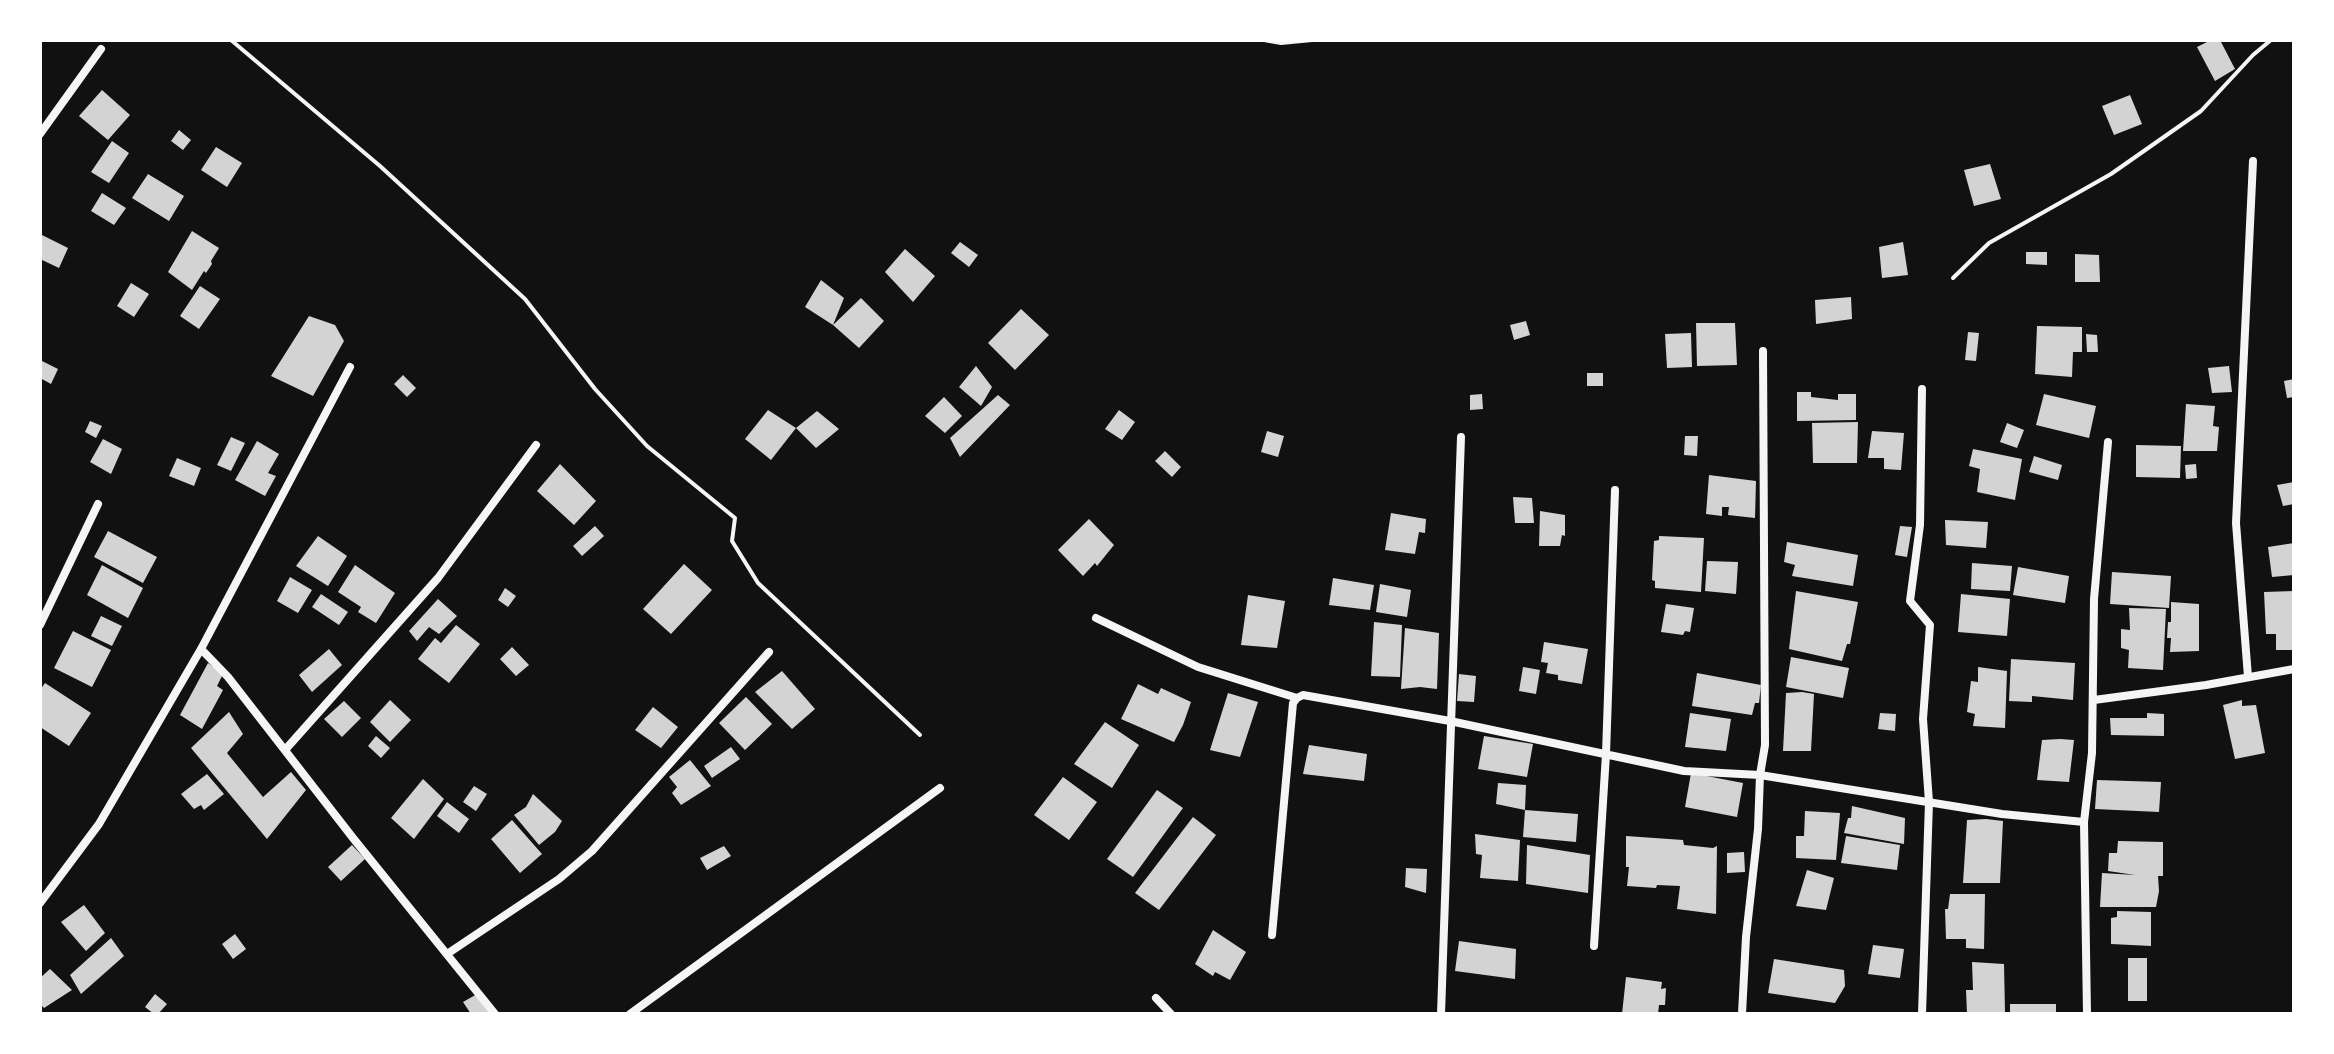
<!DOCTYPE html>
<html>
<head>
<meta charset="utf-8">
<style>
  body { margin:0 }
  #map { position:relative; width:2334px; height:1054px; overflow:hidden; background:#111; font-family:"PT Sans",sans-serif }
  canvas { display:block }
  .frame { position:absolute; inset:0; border:42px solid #fff; pointer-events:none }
</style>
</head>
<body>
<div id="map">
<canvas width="2334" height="1054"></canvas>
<div class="frame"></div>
</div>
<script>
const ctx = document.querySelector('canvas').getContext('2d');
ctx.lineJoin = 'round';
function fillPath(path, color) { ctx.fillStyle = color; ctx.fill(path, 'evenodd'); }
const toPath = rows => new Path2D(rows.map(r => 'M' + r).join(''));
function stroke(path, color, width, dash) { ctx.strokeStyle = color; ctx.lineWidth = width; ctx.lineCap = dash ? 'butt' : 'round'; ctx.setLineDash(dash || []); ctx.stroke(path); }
const building = toPath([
  [2211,40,2220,40,2235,69,2215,81,2197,47],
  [102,90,130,115,108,140,79,116],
  [2130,95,2142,124,2114,135,2102,106],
  [179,130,191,140,183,150,171,141],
  [112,141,129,153,109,183,91,172],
  [216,147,242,163,227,187,201,170],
  [1990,164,2001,199,1974,206,1964,170],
  [148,174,184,196,169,221,132,198],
  [102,193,126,208,114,225,91,211],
  [192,231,219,248,211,261,212,264,206,273,204,271,192,290,168,272],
  [40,234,68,248,59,268,40,259],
  [960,242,978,255,969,267,951,253],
  [1903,242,1908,275,1882,278,1879,247],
  [905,249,935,276,913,302,885,272],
  [2026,252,2047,252,2047,265,2026,264],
  [2075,254,2099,255,2100,282,2075,282],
  [821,280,844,298,833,325,805,307],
  [131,283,149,294,134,317,117,306],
  [200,286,220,299,199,329,180,316],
  [1851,297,1852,319,1816,324,1815,300],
  [861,298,884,321,859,348,833,325],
  [1021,309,1049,335,1015,370,988,343],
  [309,316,335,325,344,341,313,396,271,376],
  [1526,321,1530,335,1514,340,1510,325],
  [1696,323,1735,323,1737,365,1697,366],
  [2037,326,2082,327,2082,352,2073,352,2072,377,2035,374],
  [1968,332,1979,333,1976,361,1965,360],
  [1691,333,1692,367,1667,368,1665,334],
  [2086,334,2097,335,2098,352,2087,352],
  [40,360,58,369,51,384,40,378],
  [976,366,992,387,981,406,959,387],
  [2229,366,2232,392,2212,393,2208,368],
  [1587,373,1603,373,1603,386,1587,386],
  [403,375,416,388,407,397,394,384],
  [2294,379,2294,397,2287,398,2284,381],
  [1797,392,1811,392,1811,397,1838,400,1838,394,1856,394,1856,420,1797,421],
  [1482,394,1483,409,1470,410,1470,395],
  [2044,394,2096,406,2089,438,2036,425],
  [998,395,1010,405,960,457,950,438],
  [944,397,962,416,945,433,925,416],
  [2186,404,2215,406,2213,426,2219,427,2217,451,2183,451],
  [768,410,796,428,771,460,745,439],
  [1119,410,1135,422,1122,440,1105,429],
  [817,411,839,429,816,448,796,428],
  [90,421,102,426,96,438,85,432],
  [1858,422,1857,463,1813,463,1812,423],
  [2007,423,2024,430,2017,448,2000,442],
  [1267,431,1284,436,1278,457,1261,452],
  [1872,431,1904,433,1901,470,1884,469,1884,458,1868,458],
  [1685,436,1698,436,1697,456,1684,455],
  [231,437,245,443,231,471,217,465],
  [103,439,122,449,111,474,90,462],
  [257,441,279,454,268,473,276,476,265,496,235,480],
  [2136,445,2181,446,2180,478,2136,477],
  [1973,449,2022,459,2015,500,1977,492,1980,469,1969,466],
  [1165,451,1181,467,1172,477,1155,461],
  [2034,456,2062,465,2058,480,2029,472],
  [177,458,201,468,194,486,169,476],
  [560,464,596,501,574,525,537,491],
  [2196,464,2197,478,2186,479,2185,465],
  [1709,475,1756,481,1755,518,1728,515,1729,507,1722,507,1722,516,1706,514],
  [2294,482,2294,504,2283,506,2277,485],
  [1513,497,1532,498,1534,523,1515,523],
  [1540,511,1565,515,1565,536,1562,535,1560,546,1539,546],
  [1391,513,1426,519,1425,533,1419,532,1415,554,1385,550],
  [1089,519,1114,545,1097,566,1095,563,1083,576,1058,550],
  [1945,520,1988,522,1986,548,1946,545],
  [595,526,604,536,582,556,573,546],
  [1900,526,1912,527,1907,557,1895,555],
  [108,531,157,557,143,583,94,557],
  [318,536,347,556,328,586,296,566],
  [1659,536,1704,538,1701,592,1655,588,1655,581,1652,580,1654,541,1659,540],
  [1787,542,1858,555,1853,586,1792,576,1795,565,1784,562],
  [2294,543,2294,575,2272,577,2268,547],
  [1707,561,1738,562,1736,594,1705,591],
  [1972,563,2012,566,2010,591,1971,589],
  [684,564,712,590,671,634,643,609],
  [102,565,143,588,128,618,87,595],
  [355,565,395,593,376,623,358,612,361,607,338,592],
  [2018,567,2069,576,2065,603,2013,595],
  [2112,572,2171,576,2169,608,2110,604],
  [290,577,312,590,298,613,277,601],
  [1333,578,1374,585,1370,610,1329,605],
  [1380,584,1411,590,1407,617,1376,612],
  [505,588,516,596,508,607,498,600],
  [1796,591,1858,602,1850,644,1847,644,1842,661,1789,649],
  [2294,591,2293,650,2276,650,2276,634,2266,634,2264,592],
  [321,594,348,612,339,625,312,607],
  [1961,594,2010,599,2007,636,1958,632],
  [1248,595,1285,601,1277,648,1241,645],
  [438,599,457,616,439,634,429,627,417,641,409,631],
  [2171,602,2199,604,2199,651,2170,652,2171,638,2167,638,2168,622,2171,622],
  [1666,604,1694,608,1690,632,1685,631,1683,635,1661,632],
  [2129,608,2166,609,2163,670,2128,668,2129,650,2121,648,2121,629,2130,630],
  [101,616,122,626,112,646,91,636],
  [1374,622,1402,625,1400,677,1371,676],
  [456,625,480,644,449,683,418,659,435,638,441,643],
  [1405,628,1439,633,1437,689,1420,687,1401,689],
  [73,631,111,650,92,687,54,668],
  [1544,642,1588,649,1582,684,1558,680,1558,675,1546,673,1548,663,1541,662],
  [512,647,529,665,516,676,500,659],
  [329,649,342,665,312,692,299,675],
  [1791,657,1849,668,1843,698,1786,687],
  [2011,659,2075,663,2073,700,2032,696,2032,702,2009,701],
  [208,663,223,674,217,686,223,690,202,729,180,715],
  [1523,667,1540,670,1536,694,1519,691],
  [1978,667,2007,671,2005,728,1973,726,1975,714,1967,712,1971,681,1978,682],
  [782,671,815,709,792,729,755,692],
  [1697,673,1761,685,1759,703,1755,703,1752,715,1692,706],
  [1459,674,1476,676,1474,702,1457,701],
  [45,683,91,713,69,746,40,727,40,690],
  [1138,684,1158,694,1161,688,1191,702,1183,725,1174,742,1121,719],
  [1802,692,1814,694,1811,751,1783,751,1786,693],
  [1228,693,1258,702,1240,757,1210,750],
  [746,697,772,724,745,750,719,723],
  [390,700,411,720,390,742,370,722],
  [2242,700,2242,706,2256,705,2265,753,2235,759,2223,705],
  [344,701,361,718,342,737,324,719],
  [653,707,678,727,661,748,635,730],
  [229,712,243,734,227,753,263,797,291,772,306,790,267,839,191,748],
  [1690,713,1731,719,1726,751,1685,747],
  [1880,713,1896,714,1895,731,1878,729],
  [2147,713,2164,714,2164,736,2111,735,2110,718,2147,718],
  [1105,722,1139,745,1112,788,1074,764],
  [376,736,390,748,381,758,368,746],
  [1484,736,1533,744,1527,777,1478,769],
  [2060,739,2074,740,2069,782,2037,780,2042,740],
  [1309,745,1367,754,1364,781,1303,774],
  [731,747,740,759,712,778,704,766],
  [690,760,711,786,681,805,672,793,677,787,669,777],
  [1691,773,1743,783,1737,817,1685,807],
  [207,774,224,794,204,810,201,805,194,809,181,794],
  [1063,777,1097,802,1069,840,1034,815],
  [423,779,444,799,414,839,391,818],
  [2097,780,2161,782,2159,812,2095,809],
  [1498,783,1526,785,1525,810,1578,814,1576,842,1523,837,1525,810,1496,804],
  [474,786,487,794,476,811,463,802],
  [1157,790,1183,808,1133,877,1107,859],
  [533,794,562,821,555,832,539,845,514,815,526,807],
  [447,802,469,819,459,833,437,816],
  [1852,806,1905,818,1904,844,1844,833,1848,818,1851,818],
  [1805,811,1840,813,1836,860,1796,858,1796,836,1804,836],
  [1193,817,1216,835,1159,910,1135,893],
  [1986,819,2003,821,2000,883,1963,883,1967,820],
  [512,820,542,854,520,873,491,839],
  [1475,834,1520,840,1518,881,1480,878,1482,855,1476,854],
  [1626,836,1683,840,1684,845,1713,848,1717,846,1716,914,1677,909,1680,886,1657,885,1656,888,1627,886,1629,867,1626,867],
  [1846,836,1900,845,1897,870,1841,863],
  [2118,841,2163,842,2163,876,2158,876,2159,891,2156,907,2100,907,2102,873,2135,875,2108,871,2109,853,2117,853],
  [352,845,365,859,341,881,328,867],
  [1527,845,1590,855,1588,893,1526,884],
  [724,846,731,856,707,870,700,858],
  [1744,852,1745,872,1727,873,1727,853],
  [1406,868,1427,869,1426,893,1405,887],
  [1807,870,1834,878,1826,910,1796,906],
  [1950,894,1985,894,1984,949,1966,948,1966,939,1946,939,1945,909,1948,909],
  [84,905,105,933,86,951,61,922],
  [2117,911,2151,912,2151,946,2111,944,2111,918,2117,917],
  [1213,930,1246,952,1230,980,1215,972,1213,976,1195,964],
  [235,934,246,949,233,959,222,944],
  [111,938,124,956,81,994,70,975],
  [1459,941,1516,949,1515,979,1455,971],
  [1873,945,1904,949,1900,978,1868,974],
  [2128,958,2147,958,2147,1001,2128,1001],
  [1774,959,1844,970,1845,986,1835,1003,1768,993],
  [1972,962,2004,964,2005,1012,1967,1014,1966,990,1973,990],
  [50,969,72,990,44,1008,40,1004,40,978],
  [1626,977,1662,982,1661,989,1666,988,1665,1005,1659,1005,1658,1014,1622,1014],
  [155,994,167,1004,158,1014,154,1014,145,1007],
  [477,994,490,1014,471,1014,463,1002],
  [2010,1004,2056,1004,2056,1014,2010,1014]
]);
const path = toPath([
  [231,40,380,166,525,299,595,389,647,446,735,518,732,541,758,583,920,735],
  [1264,40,1281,43,1312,40],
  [1953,278,1989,243,2111,174,2201,111,2253,55,2271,40]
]);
const minor = toPath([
  [40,134,101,49],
  [1096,618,1198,667,1297,698,1303,695,1450,721,1684,771,1760,775,2002,814,2084,822],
  [40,625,98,504],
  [201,649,228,677,353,838,495,1014],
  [2248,677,2236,523,2253,161],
  [2094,700,2206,685,2294,669],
  [285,750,438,578,536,445],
  [40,903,99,824,201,649,350,367],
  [1272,935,1293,703,1297,698],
  [1594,946,1606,754,1615,490],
  [447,954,559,879,592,851,769,652],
  [1156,998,1171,1014],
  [630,1014,940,788],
  [1441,1014,1461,437],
  [1742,1014,1746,937,1758,829,1760,775,1765,745,1763,351],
  [1922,1014,1929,802,1923,719,1930,625,1910,601,1920,525,1922,389],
  [2087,1014,2084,822,2092,753,2094,599,2108,442]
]);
fillPath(building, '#d3d3d3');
stroke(path, '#f5f5f5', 4);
stroke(minor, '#f5f5f5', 8);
</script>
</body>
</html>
